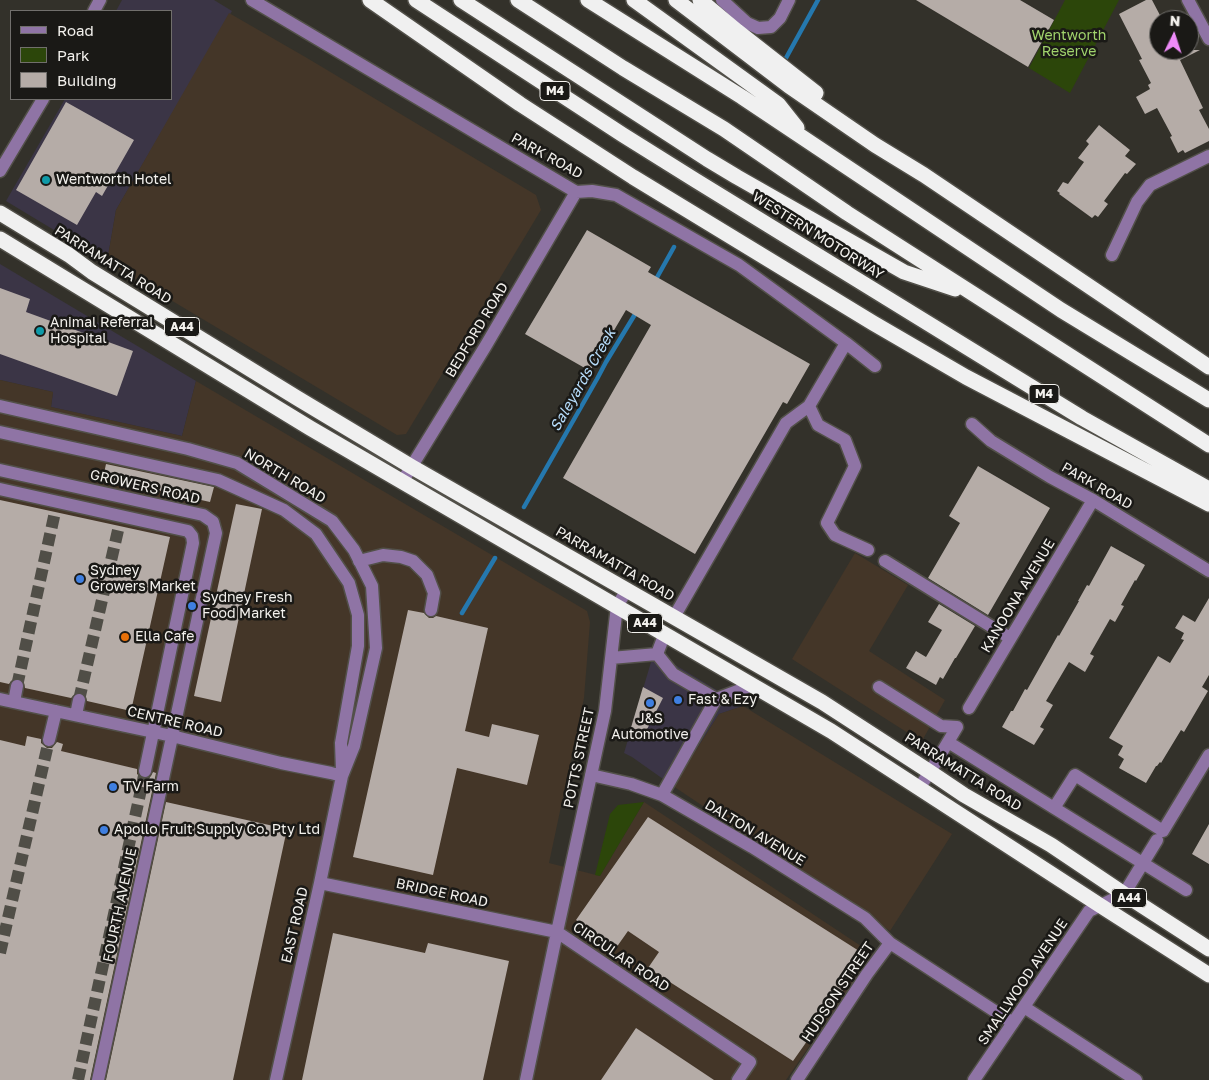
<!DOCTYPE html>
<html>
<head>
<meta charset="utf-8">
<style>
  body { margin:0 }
  #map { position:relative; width:1209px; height:1080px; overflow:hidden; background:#33312a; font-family:"Golos Text",sans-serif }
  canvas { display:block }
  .legend { position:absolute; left:10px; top:10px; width:162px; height:90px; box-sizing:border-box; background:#1a1916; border:1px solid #716f6c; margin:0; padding:6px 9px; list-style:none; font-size:15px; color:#f3f1ed }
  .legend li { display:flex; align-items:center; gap:10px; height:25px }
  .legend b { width:25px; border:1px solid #716f6c }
  .north { position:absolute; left:1149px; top:10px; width:50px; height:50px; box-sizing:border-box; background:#1a1916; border:1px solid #716f6c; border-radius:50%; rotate:4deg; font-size:14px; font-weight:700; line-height:20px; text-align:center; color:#f3f1ed }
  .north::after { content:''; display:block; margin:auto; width:18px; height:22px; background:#ee8bf8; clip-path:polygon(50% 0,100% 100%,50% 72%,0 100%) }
</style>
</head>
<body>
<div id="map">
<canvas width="1209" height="1080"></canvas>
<ul class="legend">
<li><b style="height:6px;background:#8f74a5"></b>Road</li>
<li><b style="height:14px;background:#2c460a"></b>Park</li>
<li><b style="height:14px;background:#b5aca7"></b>Building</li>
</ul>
<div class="north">N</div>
</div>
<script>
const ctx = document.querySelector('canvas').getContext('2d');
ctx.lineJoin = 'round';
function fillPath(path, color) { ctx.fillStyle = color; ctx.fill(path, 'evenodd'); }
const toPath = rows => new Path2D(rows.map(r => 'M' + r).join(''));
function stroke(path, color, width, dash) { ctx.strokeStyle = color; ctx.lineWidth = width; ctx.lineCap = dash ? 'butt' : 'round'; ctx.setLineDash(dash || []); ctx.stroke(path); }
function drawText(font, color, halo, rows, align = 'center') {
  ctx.font = font + ' "Golos Text",sans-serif'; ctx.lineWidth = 5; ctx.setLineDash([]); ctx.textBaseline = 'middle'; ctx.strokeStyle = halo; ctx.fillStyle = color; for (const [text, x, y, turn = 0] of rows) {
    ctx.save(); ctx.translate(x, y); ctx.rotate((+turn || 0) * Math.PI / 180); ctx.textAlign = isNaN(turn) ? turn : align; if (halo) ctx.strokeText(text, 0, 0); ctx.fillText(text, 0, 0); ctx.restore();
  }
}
const commercial = toPath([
  [122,0,214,0,232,11,116,210,107,262,6,201,65,99,171,99,171,11,116,11],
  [0,264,196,381,182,436,51,407,53,392,0,380],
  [654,652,743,706,719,714,673,786,632,757,624,753]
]);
const industrial = toPath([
  [229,13,307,58,536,195,541,210,406,434,397,435,107,262,116,210],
  [0,380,53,392,51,407,182,436,196,381,587,611,590,622,584,698,549,863,600,876,644,802,873,954,786,1080,0,1080],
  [855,553,908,585,869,651,945,700,923,739,919,740,792,659],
  [743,706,952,834,890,931,673,786,719,714]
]);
const green = toPath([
  [1065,0,1119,0,1070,93,1029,68],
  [644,802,600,876,595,875,610,814,618,805]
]);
const stream = toPath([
  [786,58,818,0],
  [655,281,674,247],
  [524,507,597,379,606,362,637,311],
  [462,613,495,558]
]);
const building = toPath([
  [916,0,1020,0,1054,20,1028,67],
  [1146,0,1152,0,1162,19,1159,20,1159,50,1200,50,1180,60,1203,108,1199,110,1209,129,1209,141,1185,153,1183,150,1178,153,1170,137,1172,136,1157,108,1145,114,1136,97,1150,89,1148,85,1151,83,1139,60,1142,59,1119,14],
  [66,102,134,140,102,196,96,192,77,225,16,190],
  [1099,125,1130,150,1125,156,1136,164,1127,174,1125,173,1104,201,1108,204,1098,217,1095,215,1092,218,1059,194,1060,193,1057,191,1063,182,1068,184,1084,162,1078,158,1089,144,1086,141],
  [587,230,651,267,648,272,810,364,787,404,783,402,695,554,563,478,651,325,626,310,590,371,525,334],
  [0,288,30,299,26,312,133,351,117,396,0,354],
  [106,464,214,487,210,502,103,478],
  [978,466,1050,508,988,615,928,578,960,523,949,516],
  [0,500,170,537,131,711,87,701,86,697,81,692,76,693,71,698,25,688,24,683,19,678,14,679,11,681,9,684,0,682],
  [236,504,262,509,221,702,194,696],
  [1111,546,1145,565,1136,581,1135,580,1121,605,1124,606,1115,622,1110,619,1090,654,1094,656,1085,672,1069,662,1046,701,1053,705,1040,727,1044,729,1034,745,1002,727,1011,711,1013,711,1025,689,1027,690,1058,635,1059,636,1079,601,1078,601,1087,585,1089,586],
  [1209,598,1209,675,1202,687,1208,691,1184,732,1181,730,1161,763,1160,762,1157,766,1156,766,1146,783,1119,768,1124,759,1118,755,1123,746,1109,738,1158,656,1170,663,1184,640,1181,639,1184,633,1175,628,1183,615,1195,622],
  [939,604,975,626,956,658,955,658,943,679,940,677,936,685,906,668,916,651,926,657,942,630,928,622],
  [408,610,424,613,429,618,433,618,436,616,488,628,465,731,489,737,492,724,539,735,527,785,457,768,433,875,353,857],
  [643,687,663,698,642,739,630,731],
  [27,736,41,739,41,743,47,748,52,748,57,742,63,744,61,751,137,769,137,774,143,779,148,779,151,776,153,772,156,773,90,1080,0,1080,0,740,25,746],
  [166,802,287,829,233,1080,106,1080],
  [648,817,867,956,793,1061,648,968,659,952,628,931,616,948,576,920],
  [1209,824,1209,864,1192,854],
  [333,933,425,953,428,943,509,961,483,1080,302,1080],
  [636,1028,714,1080,601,1080]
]);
const minorTunnel = toPath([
  [17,686,55,512],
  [79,700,119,526],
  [0,953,49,740],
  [78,1080,145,771]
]);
const minor = toPath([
  [252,0,576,192,592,191,616,195,739,265,846,343,875,366],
  [722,0,747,23,758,28,771,27,780,18,789,0],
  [1188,0,1209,39],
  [94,11,100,0],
  [0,171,43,99],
  [1112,255,1137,202,1150,185,1209,156],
  [0,406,188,449,237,463,332,521,354,550,372,586,376,648,354,746,342,776,320,883,276,1080],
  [809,406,818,425,845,440,855,466,827,523,835,535,868,550],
  [972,424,991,441,1050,477,1093,500,1209,571],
  [0,432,218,480,284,510,316,534,349,583,358,615,358,646,341,743,342,771],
  [0,470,203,515,213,522,216,533,98,1080],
  [402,482,485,347,576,192],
  [0,489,188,531,192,536,193,543,145,771],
  [359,561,383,555,401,557,413,561,427,575,434,593,431,610],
  [885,561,1010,638],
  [674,617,786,423,809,406,846,343],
  [665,633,657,654,673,674,716,699,753,685],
  [611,658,657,654],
  [879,687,941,726,957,727,930,772,919,788],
  [0,699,172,736,281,763,331,773,342,776],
  [14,702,17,686],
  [969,708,1093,500],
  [76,715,79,700],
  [49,740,56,711],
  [948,742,1186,890],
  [591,775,631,784,662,795,752,847,865,918,890,943,1013,1023],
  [662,795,716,699],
  [1054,808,1075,775,1163,831,1209,755],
  [320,883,557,932,605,711,617,606,627,590],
  [1024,1007,1136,1080],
  [526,1080,557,932,750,1062,738,1080],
  [797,1080,867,974,890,943],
  [974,1080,1089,911,1124,894,1157,840]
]);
const highway = toPath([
  [370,0,520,104,633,177,873,323,966,377,1209,504],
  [416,0,623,135,695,180,1082,418,1209,489],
  [461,0,707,159,737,177,904,272,955,289],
  [518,0,623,68,724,129,847,213,1209,445],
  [588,0,742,97,1061,310,1209,400],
  [634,0,778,104,797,128],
  [676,0,789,86,875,145,924,175,1209,367],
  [700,0,737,31,816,93],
  [0,213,69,255,92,272,297,398,412,467,822,702,930,772,964,795,1051,845,1124,894,1209,949],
  [0,239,310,428,831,731,1101,906,1209,975]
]);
const markers = [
  [46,180,5,"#0f9aa8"],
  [40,331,5,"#0f9aa8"],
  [80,579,5,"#3f7fe0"],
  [192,606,5,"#3f7fe0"],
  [125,637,5,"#e8710a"],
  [678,700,5,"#3f7fe0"],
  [650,703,5,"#3f7fe0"],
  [113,787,5,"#3f7fe0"],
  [104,830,5,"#3f7fe0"]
];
const shields = [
  [555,91,30],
  [182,327,35],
  [1044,394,30],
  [645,623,35],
  [1129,898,35]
];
const shieldNames = [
  ["M4",555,91],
  ["A44",182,327],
  ["M4",1044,394],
  ["A44",645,623],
  ["A44",1129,898]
];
const parkNames = [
  ["Wentworth",1069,36],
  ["Reserve",1069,52]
];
const streetNames = [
  ["PARK ROAD",547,156,29],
  ["WESTERN MOTORWAY",818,236,32],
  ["PARRAMATTA ROAD",113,265,32],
  ["BEDFORD ROAD",477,330,-59],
  ["NORTH ROAD",285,476,31],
  ["PARK ROAD",1097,486,30],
  ["GROWERS ROAD",145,487,13],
  ["PARRAMATTA ROAD",615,564,30],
  ["KANOONA AVENUE",1018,596,-59],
  ["CENTRE ROAD",175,722,13],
  ["POTTS STREET",579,758,-78],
  ["PARRAMATTA ROAD",963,772,32],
  ["DALTON AVENUE",755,833,31],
  ["BRIDGE ROAD",442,893,12],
  ["FOURTH AVENUE",120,905,-78],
  ["EAST ROAD",295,925,-77],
  ["CIRCULAR ROAD",621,957,34],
  ["SMALLWOOD AVENUE",1023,982,-56],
  ["HUDSON STREET",838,992,-56]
];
const poiNames = [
  ["Wentworth Hotel",56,180],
  ["Animal Referral",50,323],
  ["Hospital",50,339],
  ["Sydney",90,571],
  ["Growers Market",90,587],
  ["Sydney Fresh",202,598],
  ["Food Market",202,614],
  ["Ella Cafe",135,637],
  ["Fast & Ezy",688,700],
  ["J&S",650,719,"center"],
  ["Automotive",650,735,"center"],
  ["TV Farm",123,787],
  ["Apollo Fruit Supply Co. Pty Ltd",114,830]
];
const waterNames = [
  ["Saleyards Creek",583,380,-60]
];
fillPath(commercial, '#3b3546');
fillPath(industrial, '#443628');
fillPath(green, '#2c460a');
stroke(stream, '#2578ae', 4.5);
fillPath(building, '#b5aca7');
stroke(minorTunnel, '#504e47', 12, [12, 6]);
stroke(minor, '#525049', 15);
stroke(highway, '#525049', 18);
stroke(minor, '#8f74a5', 12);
stroke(highway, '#f0f0f0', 15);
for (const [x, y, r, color] of markers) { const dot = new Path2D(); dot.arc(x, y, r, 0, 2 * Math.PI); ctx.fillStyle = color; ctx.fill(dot); stroke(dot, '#1a1916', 2); }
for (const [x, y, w] of shields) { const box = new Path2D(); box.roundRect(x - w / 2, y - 9.5, w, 19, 4); ctx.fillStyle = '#1a1916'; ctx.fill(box); stroke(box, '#f3f1ed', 1); }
drawText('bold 12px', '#f3f1ed', null, shieldNames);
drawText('14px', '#a0d36c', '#1a1916', parkNames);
drawText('14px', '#f3f1ed', '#1a1916', streetNames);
drawText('14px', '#f3f1ed', '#1a1916', poiNames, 'left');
drawText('italic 15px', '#b6dcfa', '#1a1916', waterNames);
</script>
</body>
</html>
